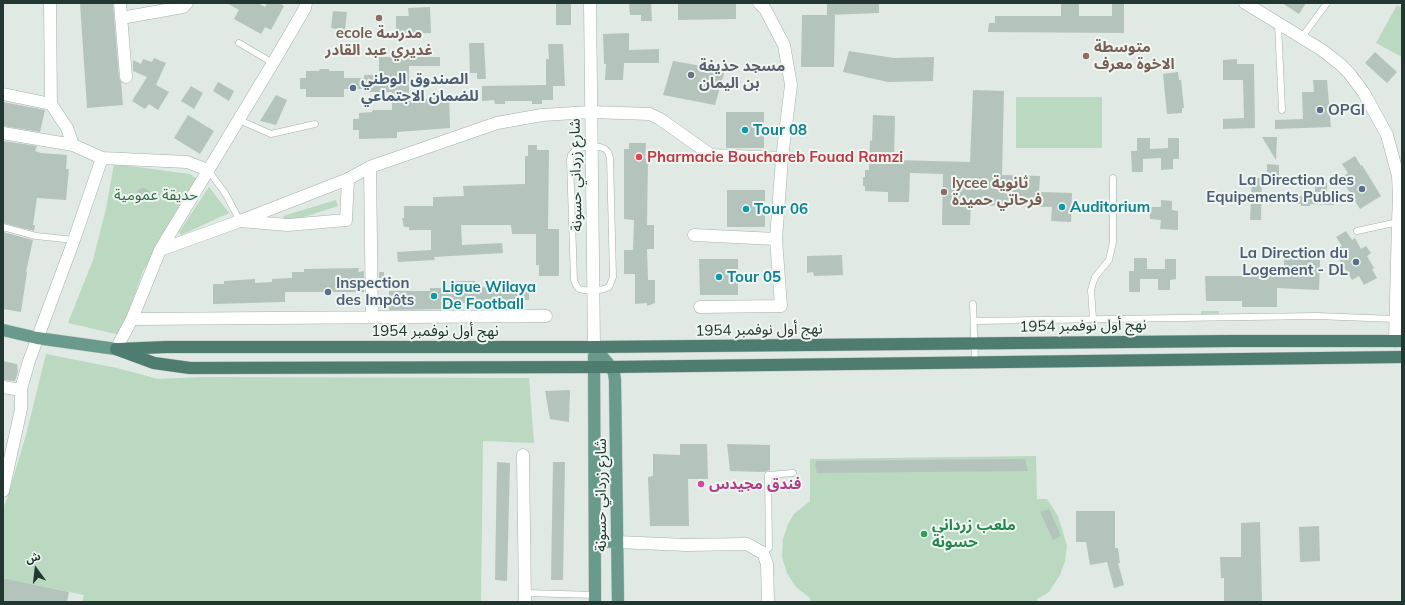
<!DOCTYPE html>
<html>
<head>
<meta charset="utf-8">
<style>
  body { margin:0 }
  #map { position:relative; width:1405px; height:605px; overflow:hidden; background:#e0e9e4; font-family:Mulish,"Noto Sans Arabic",sans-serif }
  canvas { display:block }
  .frame { position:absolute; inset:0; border:4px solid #223731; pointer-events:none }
  .north { position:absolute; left:16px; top:549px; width:40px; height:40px; -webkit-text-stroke:3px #eff6f2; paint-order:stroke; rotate:345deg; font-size:11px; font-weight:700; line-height:16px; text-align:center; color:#223731 }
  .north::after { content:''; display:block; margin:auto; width:14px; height:18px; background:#223731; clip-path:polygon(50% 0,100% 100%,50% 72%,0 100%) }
</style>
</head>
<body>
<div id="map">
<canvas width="1405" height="605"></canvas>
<div class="frame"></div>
<div class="north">ش</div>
</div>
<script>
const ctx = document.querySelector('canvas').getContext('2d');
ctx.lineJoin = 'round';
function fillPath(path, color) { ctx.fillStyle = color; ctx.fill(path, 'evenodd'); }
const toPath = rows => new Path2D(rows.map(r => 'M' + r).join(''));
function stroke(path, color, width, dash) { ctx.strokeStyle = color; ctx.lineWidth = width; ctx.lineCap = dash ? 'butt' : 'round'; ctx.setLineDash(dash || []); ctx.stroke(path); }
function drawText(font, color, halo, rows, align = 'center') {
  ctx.font = font + ' Mulish,"Noto Sans Arabic",sans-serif'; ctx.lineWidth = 4; ctx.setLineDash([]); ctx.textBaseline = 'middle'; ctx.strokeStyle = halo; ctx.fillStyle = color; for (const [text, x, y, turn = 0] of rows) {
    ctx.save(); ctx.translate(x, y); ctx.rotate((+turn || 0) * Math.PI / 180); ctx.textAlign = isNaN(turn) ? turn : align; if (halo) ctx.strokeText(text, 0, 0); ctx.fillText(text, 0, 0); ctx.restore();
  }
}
const green = toPath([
  [1397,5,1402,8,1402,57,1376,43],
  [1016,97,1102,97,1102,148,1016,148],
  [114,164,190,174,199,181,143,271,120,335,68,323,93,260,106,209],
  [209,187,229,213,181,235,179,232],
  [336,200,338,206,285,223,283,216],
  [1201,311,1219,311,1219,318,1201,319],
  [46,354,117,368,158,379,203,377,529,378,534,443,483,441,481,602,82,602,84,595,3,578,3,508,7,499,26,435],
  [1036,456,1037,499,1047,499,1058,516,1062,529,1067,546,1065,561,1060,575,1049,592,1037,599,1037,602,810,602,810,598,796,587,787,573,782,557,783,539,788,524,794,514,810,501,810,459]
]);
const building = toPath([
  [80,3,113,3,119,78,121,82,123,105,87,108],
  [227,3,258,3,265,7,267,3,279,3,284,6,271,30,265,27,261,34,234,19,239,10],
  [556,3,571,3,571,25,556,25],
  [629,3,651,3,652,21,641,21,641,15,630,15],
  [678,3,736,3,736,19,678,20],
  [827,3,879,3,879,13,827,15],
  [1061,3,1079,3,1079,16,1112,16,1112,3,1124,3,1124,33,988,32,989,23,995,23,995,16,1061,16],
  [1282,3,1306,3,1299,14],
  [430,7,431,33,396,34,396,16,409,16,408,8],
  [333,11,347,12,345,30,331,28],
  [802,15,835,15,834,67,801,67],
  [629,33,629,50,659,49,659,63,624,63,623,80,605,80,606,64,604,64,603,34],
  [469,43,484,43,486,79,477,79,477,73,470,73],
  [548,44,563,44,565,86,553,86,553,100,542,100,542,104,532,104,532,101,505,101,505,104,495,104,494,100,482,101,482,86,546,85,546,59,549,59],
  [849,51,894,58,934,57,933,81,888,82,843,72],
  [1375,52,1397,72,1387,83,1365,63],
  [379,57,440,57,440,66,409,66,409,101,449,96,450,128,397,132,397,138,359,139,359,130,353,130,353,119,359,119,359,113,372,112,373,110,392,110,392,92,364,92,364,89,344,89,344,97,306,97,306,89,300,89,300,78,306,78,306,71,319,71,320,69,329,69,329,71,344,71,344,78,364,78,364,75,379,75],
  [154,58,166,63,156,85,169,92,158,110,149,104,145,109,132,101,147,77,133,71,133,60,141,64,143,59,152,62],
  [1237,59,1237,64,1254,64,1255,128,1223,129,1223,119,1244,118,1243,80,1223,80,1223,60],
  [673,61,725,70,715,105,663,95],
  [1178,72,1179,80,1181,80,1184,108,1182,108,1182,113,1167,114,1163,74],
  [1313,80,1327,80,1331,127,1275,129,1275,120,1303,119,1302,92,1314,92],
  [218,82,234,91,229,101,213,91],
  [191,86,203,93,194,109,181,101],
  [973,90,1004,91,1002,175,1040,176,1039,192,1072,193,1071,222,1051,221,1052,207,971,205,970,225,942,225,943,174,910,173,909,202,888,202,888,192,865,191,865,186,863,186,863,177,865,177,865,170,869,170,870,140,872,141,873,115,895,116,894,160,970,162],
  [276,95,287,100,276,125,260,121],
  [3,102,45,110,40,132,3,126],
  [726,112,764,112,764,148,726,148],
  [188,115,214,131,200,154,174,138],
  [1262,137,1277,137,1276,160],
  [1137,138,1150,138,1150,149,1168,148,1168,138,1179,138,1179,159,1173,159,1173,169,1161,170,1161,158,1143,159,1143,172,1132,172,1131,151,1137,151],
  [3,141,37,146,35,151,41,153,67,155,66,169,69,169,66,200,37,198,33,225,35,225,34,231,3,223],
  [629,143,646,143,645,159,648,159,647,225,654,225,654,249,647,249,648,280,655,280,655,303,647,306,647,303,635,304,635,274,624,274,624,250,633,250,634,220,624,219,624,149,629,149],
  [528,145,537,145,537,150,549,150,548,229,559,229,559,276,539,276,539,265,536,265,536,234,512,234,511,225,461,225,462,245,502,243,503,253,434,257,435,260,398,262,397,252,431,250,431,230,409,230,409,227,404,227,402,218,404,218,404,206,433,206,433,197,464,196,463,186,525,184,525,156,528,156],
  [1355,156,1361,166,1362,165,1381,196,1360,209,1341,178,1348,173,1342,164],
  [1267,164,1279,165,1279,183,1267,183],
  [1252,178,1262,178,1261,220,1250,220],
  [1315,183,1327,183,1327,196,1334,196,1334,205,1310,204,1310,206,1301,206,1301,204,1292,203,1292,196,1315,196],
  '136 195a7 7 0 1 1 14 0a7 7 0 1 1-14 0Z',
  [727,190,765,190,765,227,727,227],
  [1161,200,1172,201,1172,210,1178,211,1178,230,1160,229,1161,220,1150,219,1150,207,1161,207],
  [1346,231,1352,240,1355,238,1361,249,1366,246,1371,253,1367,256,1374,268,1372,269,1377,278,1364,285,1359,276,1352,280,1334,251,1342,246,1336,237],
  [3,232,33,240,26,272,27,272,21,312,3,309],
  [1303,248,1312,249,1311,258,1320,259,1319,290,1277,288,1277,307,1242,307,1242,301,1206,301,1205,276,1242,276,1242,272,1284,272,1284,257,1302,258],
  [842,255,843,275,814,276,813,272,807,273,807,256],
  [1134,258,1147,258,1147,269,1165,269,1165,259,1176,259,1176,279,1170,280,1170,290,1158,290,1158,279,1140,279,1140,292,1129,292,1129,271,1134,271],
  [699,259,738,259,738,295,700,295],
  [359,268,358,272,364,271,364,292,285,292,285,302,213,304,213,284,224,284,224,281,255,279,255,283,272,282,272,279,292,278,292,272,304,272,304,269],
  [379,272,384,272,384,279,379,280],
  [463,281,475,281,475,287,518,288,518,291,529,291,529,300,524,300,524,309,476,309,476,303,443,303,443,309,389,310,389,291,430,291,430,288,451,288,451,282],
  [3,361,17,364,18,372,15,381,3,380],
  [570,390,569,422,550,419,545,391],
  [680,444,707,444,708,479,688,479,689,526,650,526,648,477,653,476,653,454,680,455],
  [727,444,770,445,770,470,764,472,730,471],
  [1025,459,1028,471,817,473,815,465,816,461],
  [497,462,510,463,507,581,495,580],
  [553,462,565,462,563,580,551,580],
  [1049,509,1061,536,1053,540,1040,512],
  [1076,511,1115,511,1115,548,1118,548,1120,563,1118,563,1124,585,1114,588,1107,562,1090,565,1086,542,1076,542],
  [1260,522,1262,602,1224,602,1224,578,1221,578,1220,557,1241,557,1241,523],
  [1319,526,1320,561,1300,562,1299,527],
  [3,578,69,592,67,602,3,602]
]);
const service = toPath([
  [1278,23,1282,110],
  [1302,37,1327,3],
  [239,43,273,63],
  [239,120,271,134,315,124],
  [592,146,600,147,605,149,608,152,610,158,613,277,609,287,604,289,594,291,584,290,579,289,576,285,574,280,570,160,571,155,575,150,579,148,592,146],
  [208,170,225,193,240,221],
  [3,227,36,236,74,240],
  [1357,231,1398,222],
  [973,304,975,363],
  [1093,319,1091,290,1093,283,1095,277,1109,260,1113,242,1113,178],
  [974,321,1316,316,1395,319],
  [763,553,769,548,768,475,793,473],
  [526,593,595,595]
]);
const minor = toPath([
  [50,3,51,104,67,128,73,145],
  [120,3,126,77],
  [759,3,765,9,784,45,791,85,782,158],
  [121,18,183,7,187,3],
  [3,94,51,104],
  [591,112,650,114,660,119,711,155,782,158,776,239,781,306,700,307],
  [3,133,73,145,102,158,187,162,208,170],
  [370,167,372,317],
  [240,221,288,225,346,220,348,179],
  [694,235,776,239],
  [132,319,546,316],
  [3,387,21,390],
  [523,455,525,602],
  [3,491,21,409,21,389,29,361,74,240,102,158],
  [617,542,686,545,747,544,763,553,767,564,768,602]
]);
const tertiary = toPath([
  [1245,3,1322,50,1340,64,1349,73,1364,93,1387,135,1398,176,1399,197,1398,222,1395,341],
  [160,250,240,221,348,179,370,167,497,123,542,115,591,112],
  [116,349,132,319,160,250,273,63,305,8,306,3]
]);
const secondary = toPath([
  [590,3,594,347]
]);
const primary = toPath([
  [3,330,37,338,116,349],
  [594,347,611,367,614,373,615,380,618,602],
  [594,356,595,602],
  [595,541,617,542]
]);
const trunk = toPath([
  [116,349,154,363,190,368,611,367,1402,357],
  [119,349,166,347,594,347,1232,341,1402,341]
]);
const markers = [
  [379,18,4,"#8d6e63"],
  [1086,56,4,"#8d6e63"],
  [691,75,4,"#6b7280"],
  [353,88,4,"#5c6f8a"],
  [1320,110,4,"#5c6f8a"],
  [745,130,4,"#0f9aa8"],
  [639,157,4,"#e0444e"],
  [1362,189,4,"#5c6f8a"],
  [944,192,4,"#8d6e63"],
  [1062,207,4,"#0f9aa8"],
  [746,209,4,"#0f9aa8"],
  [1356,262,4,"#5c6f8a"],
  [719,277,4,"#0f9aa8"],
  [328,292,4,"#5c6f8a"],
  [434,296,4,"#0f9aa8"],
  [701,484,4,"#d1479c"],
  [924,534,4,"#2e9e5b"]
];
const educationNames = [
  ["ecole مدرسة",379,33,"center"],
  ["غديري عبد القادر",379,50,"center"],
  ["متوسطة",1094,47],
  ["الاخوة معرف",1094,64],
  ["lycee ثانوية",952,183],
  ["فرحاتي حميدة",952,200]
];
const worshipNames = [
  ["مسجد حذيفة",699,66],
  ["بن اليمان",699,83]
];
const serviceNames = [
  ["الصندوق الوطني",361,79],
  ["للضمان الاجتماعي",361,96],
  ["OPGI",1328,110],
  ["La Direction des",1354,180,"right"],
  ["Equipements Publics",1354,197,"right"],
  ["La Direction du",1348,253,"right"],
  ["Logement - DL",1348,270,"right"],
  ["Inspection",336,283],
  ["des Impôts",336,300]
];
const cultureNames = [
  ["Tour 08",753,130],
  ["Auditorium",1070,207],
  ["Tour 06",754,209],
  ["Tour 05",727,277],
  ["Ligue Wilaya",442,287],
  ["De Football",442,304]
];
const healthNames = [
  ["Pharmacie Bouchareb Fouad Ramzi",647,157]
];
const streetNames = [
  ["شارع زرداني حسونة",576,175,-91],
  ["نهج أول نوفمبر 1954",1083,326,-1],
  ["نهج أول نوفمبر 1954",759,330,-1],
  ["نهج أول نوفمبر 1954",435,331],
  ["شارع زرداني حسونة",601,495,-90]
];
const parkNames = [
  ["حديقة عمومية",156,195]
];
const hotelNames = [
  ["فندق مجيدس",709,484]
];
const leisureNames = [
  ["ملعب زرداني",932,525],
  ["حسونة",932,542]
];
fillPath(green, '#bbd8c1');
fillPath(building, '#b5c3bd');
stroke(service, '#a3b0ab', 7);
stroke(minor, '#a3b0ab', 13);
stroke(tertiary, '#a3b0ab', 13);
stroke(secondary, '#a0b3ab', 13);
stroke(primary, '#bdc3c1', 13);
stroke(trunk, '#bdc3c1', 13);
stroke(service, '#fff', 6);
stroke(minor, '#fff', 12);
stroke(tertiary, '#fff', 12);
stroke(secondary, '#fff', 12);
stroke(primary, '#699a8b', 12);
stroke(trunk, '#4e7d70', 12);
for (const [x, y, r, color] of markers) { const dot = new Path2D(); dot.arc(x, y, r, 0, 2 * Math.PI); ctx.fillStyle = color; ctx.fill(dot); stroke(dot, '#eff6f2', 1.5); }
drawText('bold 15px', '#785e54', '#eff6f2', educationNames, 'left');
drawText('bold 15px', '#5b616d', '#eff6f2', worshipNames, 'left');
drawText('bold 15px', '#4e5e75', '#eff6f2', serviceNames, 'left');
drawText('bold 15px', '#0d838f', '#eff6f2', cultureNames, 'left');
drawText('bold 15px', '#be3a42', '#eff6f2', healthNames, 'left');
drawText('15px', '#223731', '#eff6f2', streetNames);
drawText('15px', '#316944', '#eff6f2', parkNames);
drawText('bold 15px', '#b23c85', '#eff6f2', hotelNames, 'left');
drawText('bold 15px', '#27864d', '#eff6f2', leisureNames, 'left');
</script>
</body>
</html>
